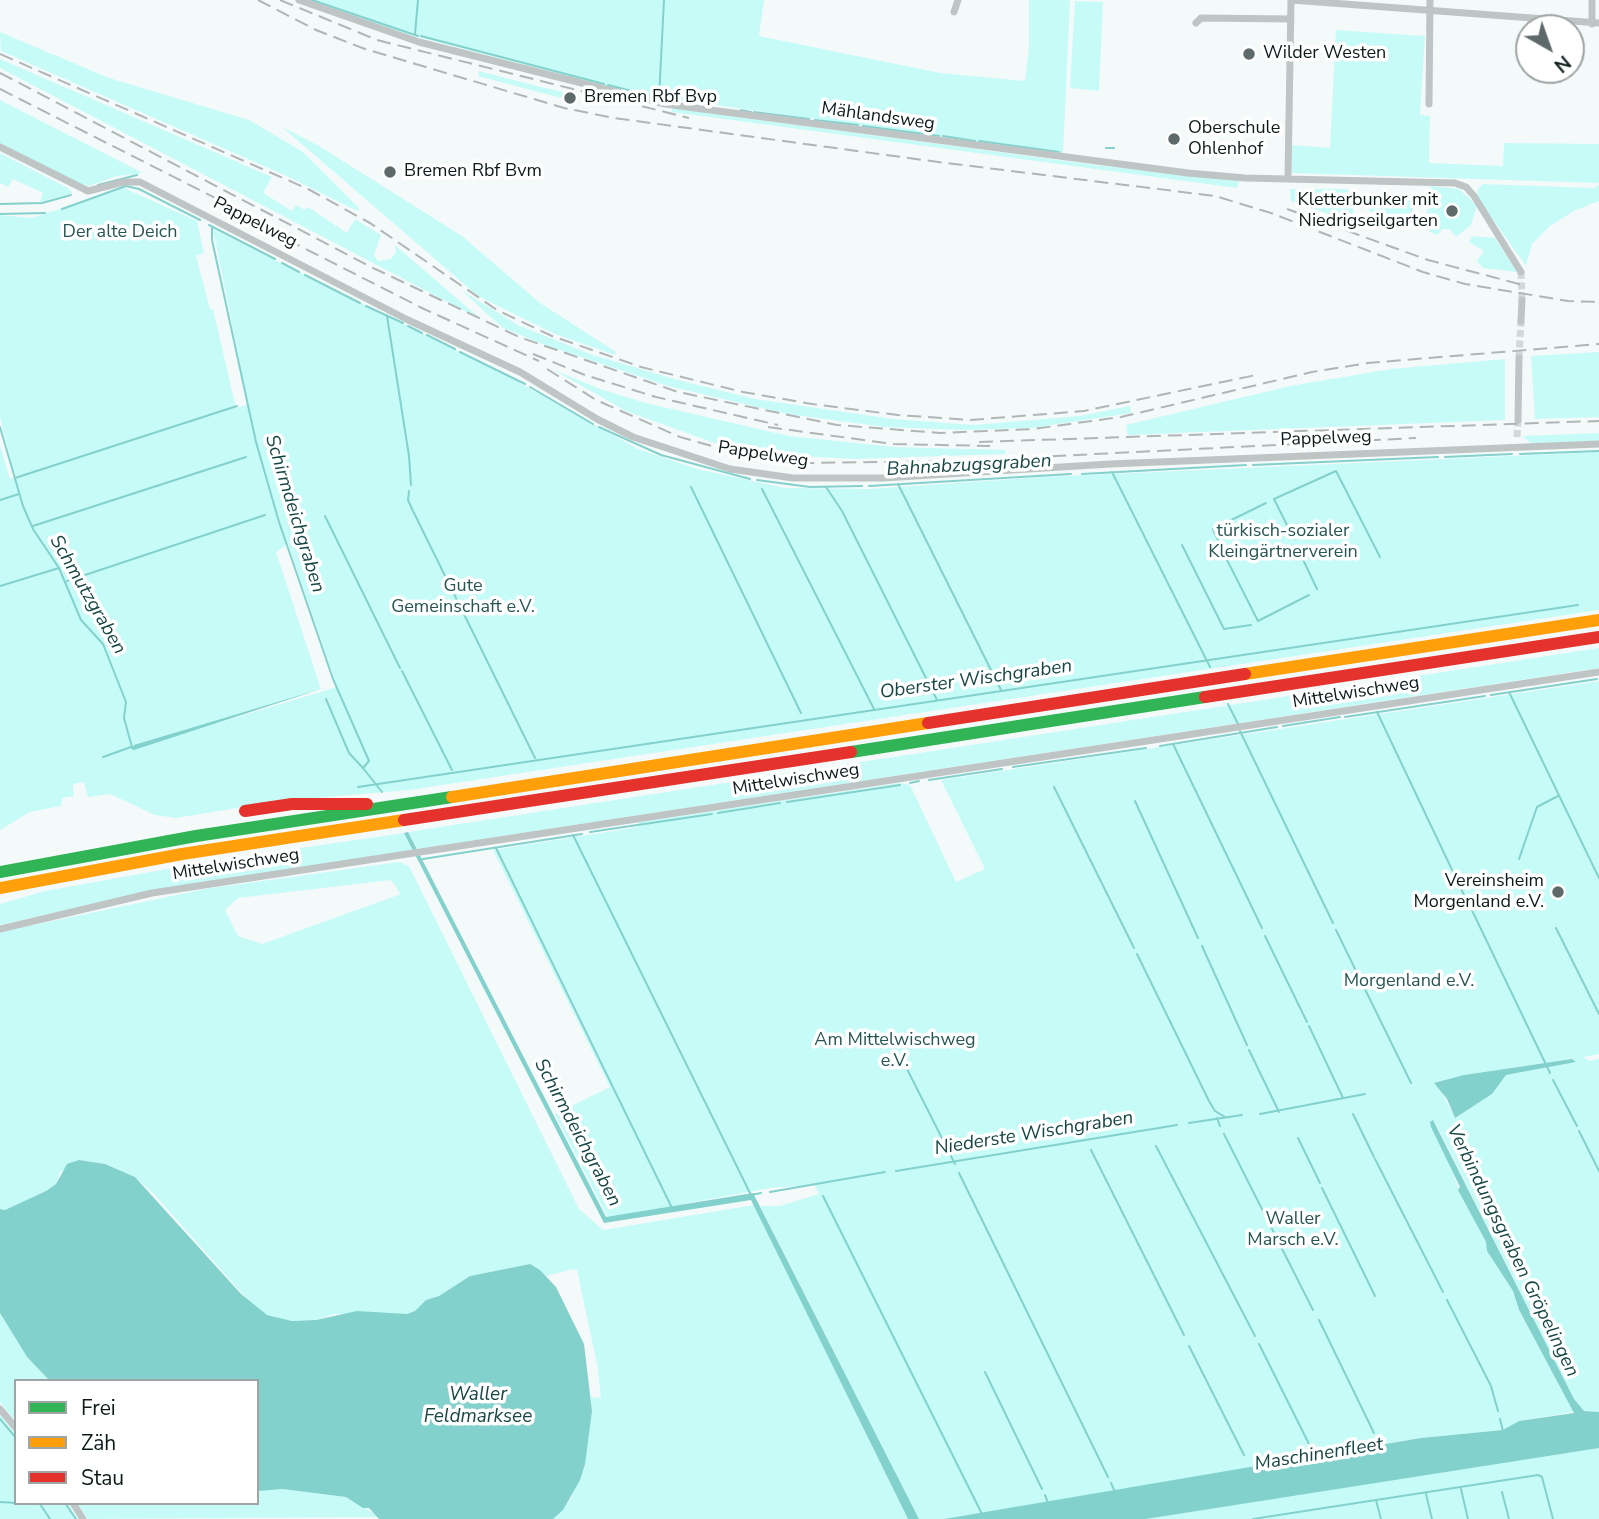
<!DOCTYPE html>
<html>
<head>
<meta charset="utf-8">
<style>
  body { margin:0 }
  #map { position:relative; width:1599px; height:1519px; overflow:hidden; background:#f4fafa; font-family:"Nunito Sans",sans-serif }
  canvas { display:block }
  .legend { position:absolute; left:14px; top:1379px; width:245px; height:126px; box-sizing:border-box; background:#fff; border:2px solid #9fa4a4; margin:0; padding:9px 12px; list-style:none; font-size:21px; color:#0e1b1b }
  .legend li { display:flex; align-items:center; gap:14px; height:35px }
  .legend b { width:35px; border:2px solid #9fa4a4 }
  .north { position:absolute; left:1515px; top:14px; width:70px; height:70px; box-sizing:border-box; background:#fff; border:2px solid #9fa4a4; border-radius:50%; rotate:140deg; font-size:19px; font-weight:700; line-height:28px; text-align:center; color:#0e1b1b }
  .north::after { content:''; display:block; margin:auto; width:24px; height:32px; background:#5e6969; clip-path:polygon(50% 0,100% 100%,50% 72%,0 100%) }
</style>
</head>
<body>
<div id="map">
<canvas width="1599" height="1519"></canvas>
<ul class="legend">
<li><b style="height:9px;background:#30b455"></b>Frei</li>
<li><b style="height:9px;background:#ff9f0a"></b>Zäh</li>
<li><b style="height:9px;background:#e5322d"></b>Stau</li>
</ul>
<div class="north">N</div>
</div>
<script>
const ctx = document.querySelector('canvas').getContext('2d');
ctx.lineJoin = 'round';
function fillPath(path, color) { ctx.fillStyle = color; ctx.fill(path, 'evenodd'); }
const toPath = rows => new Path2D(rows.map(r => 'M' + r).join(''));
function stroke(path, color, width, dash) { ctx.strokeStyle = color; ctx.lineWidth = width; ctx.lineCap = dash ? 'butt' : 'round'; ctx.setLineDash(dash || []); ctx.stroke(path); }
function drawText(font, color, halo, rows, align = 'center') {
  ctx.font = font + ' "Nunito Sans",sans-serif'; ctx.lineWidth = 7; ctx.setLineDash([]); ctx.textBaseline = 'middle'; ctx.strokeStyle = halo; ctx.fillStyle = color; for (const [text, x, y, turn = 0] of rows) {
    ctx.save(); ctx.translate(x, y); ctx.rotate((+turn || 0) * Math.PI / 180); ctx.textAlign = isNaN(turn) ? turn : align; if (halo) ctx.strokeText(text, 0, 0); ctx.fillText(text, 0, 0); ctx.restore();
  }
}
const green = toPath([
  [315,0,764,0,759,36,940,73,1025,81,1029,46,1029,0,1070,0,1063,154,638,94,414,36,355,18],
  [1075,1,1103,2,1099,91,1070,88],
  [1336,30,1425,36,1420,115,1430,116,1429,163,1503,166,1504,143,1599,144,1599,183,1292,173,1292,145,1330,148],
  [0,32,109,78,249,120,303,152,359,208,357,211,289,177,1,51],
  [0,59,272,177,263,193,292,211,296,205,305,210,308,207,347,233,355,219,381,235,374,255,378,261,391,259,396,252,395,245,482,320,0,68],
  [479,71,533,85,563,92,561,98,478,76],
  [0,100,143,173,117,176,89,186,78,183,0,143],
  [672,108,1095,165,1240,180,1237,188,672,112],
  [282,127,319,146,462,236,540,303,616,352,615,355,555,334,478,296],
  [0,153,68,188,73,193,40,202,43,193,13,179,8,187,0,183],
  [1483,184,1593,188,1599,185,1599,201,1574,211,1550,226,1532,244,1526,266,1477,197,1478,189],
  [1431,186,1459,189,1477,206,1471,225,1456,237,1449,229,1442,229,1438,235,1430,232,1426,221],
  [124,188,197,221,204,253,196,256,210,309,213,309,236,408,248,404,213,229,500,372,638,449,697,469,785,488,869,489,1044,477,1599,452,1599,610,409,790,280,801,176,818,155,815,110,794,88,797,84,782,73,784,74,796,62,798,61,806,30,812,0,830,0,445,10,479,15,477,0,417,0,215,32,218],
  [288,544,337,687,131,749,321,689,276,552],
  [1290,189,1348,189,1349,196,1353,196,1354,223,1291,201],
  [1369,193,1418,195,1408,221,1369,211],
  [1472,236,1495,238,1517,272,1483,268,1477,261,1484,251,1469,242],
  [461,290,518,325,590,354,674,379,755,399,893,419,974,425,1080,416,1130,406,1131,413,1032,428,963,430,885,427,787,414,668,386,545,345,503,328],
  [1599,352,1599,417,1535,419,1531,356],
  [1505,359,1505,420,1128,435,1126,425,1290,386,1391,369],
  [552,369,600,389,646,403,789,436,894,447,1006,450,1005,454,856,459,775,455,720,445,626,411],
  [1599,433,1599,441,1532,444,1522,436],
  [1599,648,1599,668,418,849,408,832],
  [1599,681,1599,1054,1583,1057,1589,1061,1599,1059,1599,1412,1584,1411,1574,1399,1435,1122,1460,1193,1486,1242,1487,1251,1513,1291,1519,1311,1574,1412,1519,1421,1504,1430,1421,1438,1071,1499,944,1519,919,1519,760,1206,780,1206,819,1194,815,1185,770,1188,608,1218,555,1114,610,1087,493,850,638,827,638,822,900,783,910,785,956,882,985,869,941,780],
  [1572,1059,1575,1062,1506,1075,1492,1094,1455,1118,1442,1093,1464,1075],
  [404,833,414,850,156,890,0,925,0,904,45,891,212,861],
  [399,862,409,866,579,1209,603,1230,754,1205,908,1519,553,1519,571,1498,592,1411,591,1397,601,1398,598,1369,577,1270,573,1269,546,1276,530,1264,470,1276,439,1296,426,1300,415,1312,407,1314,334,1314,316,1320,292,1321,267,1315,254,1307,154,1194,135,1177,105,1164,79,1160,60,1172,56,1184,46,1191,5,1210,0,1209,0,932,205,889],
  [391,880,401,894,262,944,238,936,225,910,238,898],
  [0,1313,27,1357,50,1381,16,1381,16,1422,0,1402],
  [0,1415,16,1434,16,1503,68,1503,78,1519,0,1519],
  [1599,1448,1599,1519,1146,1519,1474,1466],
  [257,1488,260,1491,282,1489,346,1497,380,1517,88,1519,77,1503,257,1503]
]);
const water = toPath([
  [321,689,134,750,131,749,134,745],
  [408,832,606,1217,753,1193,919,1519,908,1519,751,1200,604,1223,404,833],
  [1572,1059,1576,1062,1506,1075,1492,1094,1455,1118,1447,1099,1434,1083,1464,1075],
  [1433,1120,1574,1399,1584,1411,1599,1412,1599,1448,1146,1519,944,1519,1421,1438,1503,1430,1519,1421,1574,1413,1519,1310,1513,1291,1487,1251,1486,1242,1458,1190,1460,1187,1431,1127,1430,1122],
  [79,1160,105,1164,135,1177,241,1294,267,1315,292,1321,316,1320,357,1311,407,1314,415,1311,426,1300,439,1296,470,1276,530,1264,540,1270,556,1287,584,1344,592,1411,585,1464,580,1480,563,1510,553,1519,379,1519,369,1508,363,1508,346,1497,282,1489,260,1491,257,1488,257,1381,50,1381,27,1357,0,1313,0,1209,5,1210,46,1191,56,1184,67,1164]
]);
const stream = toPath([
  [312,0,418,36],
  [415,34,418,0],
  [421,36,604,84],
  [608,85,675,102],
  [659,98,664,0],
  [741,110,751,112],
  [754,112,809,119],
  [815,120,858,125],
  [863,126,939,136],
  [943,136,975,141],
  [979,141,1059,152],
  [1106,148,1114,148],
  [98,185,137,175],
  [0,204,42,203,71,195],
  [62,209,126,186,139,189,200,220],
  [0,214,45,213],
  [209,225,275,259],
  [212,227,212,240,256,442,279,522,333,679,369,761,363,768,382,792],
  [282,263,299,272],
  [305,275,360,303],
  [366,306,403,323],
  [387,316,409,456,411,485],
  [408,326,422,333],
  [427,335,455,349],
  [460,352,525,384],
  [530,387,593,424],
  [0,427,23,506,33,529,59,568,81,620,103,644,126,702,124,718,132,747],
  [599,427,661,455,750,479],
  [1520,454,1599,451],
  [1445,457,1512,454],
  [1253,465,1438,457],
  [1112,472,1210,667],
  [1082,474,1246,465],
  [15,478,237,406],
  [757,480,810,487,862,486],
  [898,484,1001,690],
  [869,486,1071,474],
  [691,487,801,713],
  [826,487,842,511,937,700],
  [762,489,874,709],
  [409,491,408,500,413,511,535,758],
  [0,500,19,494],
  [1266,503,1213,529,1225,556,1258,621,1309,595],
  [325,516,400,668],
  [33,526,246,457],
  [1294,539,1274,499,1336,471,1380,557],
  [1182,545,1224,629,1251,625],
  [1298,549,1317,589],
  [67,581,265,515],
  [0,586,59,568],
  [402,671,452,770],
  [1509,692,1599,878],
  [1491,695,1597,679],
  [326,699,349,753,363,768],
  [1228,704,1238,724],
  [1377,712,1464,895],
  [1345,717,1485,696],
  [1283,726,1340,717],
  [1240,731,1333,923],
  [1173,744,1262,928],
  [1160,746,1277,727],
  [103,757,131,747],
  [1013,767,1146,748],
  [929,780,1002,769],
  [910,783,919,781],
  [358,787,1578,605],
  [1054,787,1134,948],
  [1135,801,1198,938],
  [787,802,900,785],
  [718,813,780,803],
  [590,832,712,814],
  [573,835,751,1195,761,1193],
  [496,848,672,1208],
  [423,859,582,834],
  [1519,859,1537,807,1558,796],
  [1468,902,1550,1073],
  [1556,928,1599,1014],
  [1336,930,1411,1083],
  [1265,936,1307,1022],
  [1202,946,1247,1045],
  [1137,954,1209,1101,1215,1111,1225,1117],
  [1309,1026,1343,1098],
  [1249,1050,1279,1112],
  [906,1067,955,1164],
  [1553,1080,1577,1126],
  [1260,1114,1365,1094],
  [1353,1114,1374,1157],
  [1217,1118,1220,1126],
  [1189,1123,1242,1115],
  [1579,1131,1599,1171],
  [1224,1134,1313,1310],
  [1298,1138,1320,1183],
  [1156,1146,1255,1336],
  [1091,1150,1184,1335],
  [1375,1159,1443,1292],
  [896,1171,1177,1125],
  [959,1173,1108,1477],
  [1322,1188,1375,1296],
  [770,1192,885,1172],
  [823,1196,982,1514],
  [1447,1300,1491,1386,1498,1411],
  [1319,1320,1374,1433],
  [1259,1344,1309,1444],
  [1189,1346,1244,1455],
  [985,1372,1042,1489],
  [0,1419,16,1438],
  [1500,1419,1503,1431],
  [1377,1440,1381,1446],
  [1111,1483,1115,1492],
  [1461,1489,1468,1519],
  [1502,1492,1509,1519],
  [1426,1494,1432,1519],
  [1045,1495,1048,1503],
  [1376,1500,1381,1519],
  [0,1502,16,1503],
  [28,1503,40,1504,50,1519],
  [65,1503,76,1519],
  [1253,1519,1538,1475,1542,1477,1553,1519]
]);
const streetTunnel = toPath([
  [1521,272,1522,300],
  [1519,358,1521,321],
  [1517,437,1518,420]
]);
const street = toPath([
  [299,0,419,42,665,104,1188,173,1245,178,1455,183,1466,187,1474,196,1521,272],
  [1291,0,1599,23],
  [1592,0,1592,24],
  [954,12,958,0],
  [1196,23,1201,18,1291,19],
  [1429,104,1430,0],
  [0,147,88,191,124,182,140,182,408,320,520,372,597,419,633,437,730,469,793,478,883,478,1110,464,1599,444],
  [1288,177,1291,0],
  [1521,321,1522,300],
  [1518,420,1519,358],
  [0,929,152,893,1599,672],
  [0,1409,16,1428],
  [73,1503,83,1519]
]);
const fast = toPath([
  [851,752,1205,697],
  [0,872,196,836,452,797]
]);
const slow = toPath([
  [1245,674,1599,620],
  [452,797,928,723],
  [0,888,182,854,404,820]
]);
const jam = toPath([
  [1205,697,1599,637],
  [928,723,1245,674],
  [245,811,292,804,367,804],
  [404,820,851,752]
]);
const rail = toPath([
  [258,0,316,30,365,49,564,108,614,118,938,162,1215,196,1271,213,1423,272,1465,284,1568,301,1599,302],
  [280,0,377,40,689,118],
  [0,54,308,189,370,223,497,310,552,336,641,367,743,392,812,404,898,415,970,420,1084,411,1256,375],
  [0,73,369,266,519,337,678,392,837,425,940,433,1033,429,1121,417,1312,372,1368,363,1599,344],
  [0,89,243,212],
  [1287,209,1428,260,1523,285],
  [231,211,424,309,539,361],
  [533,354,585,375,656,397,778,425],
  [547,369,596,400,680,437,737,453,805,463,956,461,1416,438],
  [768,427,893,444,990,446],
  [979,442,1599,421]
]);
const markers = [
  [1249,54,7,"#5e6969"],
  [570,98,7,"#5e6969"],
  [1174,139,7,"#5e6969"],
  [390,172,7,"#5e6969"],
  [1452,211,7,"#5e6969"],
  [1558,892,7,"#5e6969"]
];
const poiNames = [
  ["Wilder Westen",1263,54],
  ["Bremen Rbf Bvp",584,98],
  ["Oberschule",1188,129],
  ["Ohlenhof",1188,150],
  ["Bremen Rbf Bvm",404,172],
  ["Kletterbunker mit",1438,201,"right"],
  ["Niedrigseilgarten",1438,222,"right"],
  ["Vereinsheim",1544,882,"right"],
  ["Morgenland e.V.",1544,903,"right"]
];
const streetNames = [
  ["Mählandsweg",878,117,8],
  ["Pappelweg",255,223,27],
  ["Pappelweg",1326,439,-2],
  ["Pappelweg",763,455,9],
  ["Mittelwischweg",1356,693,-9],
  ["Mittelwischweg",796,780,-9],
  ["Mittelwischweg",236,865,-9]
];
const parkNames = [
  ["Der alte Deich",120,233],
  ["türkisch-sozialer",1283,532],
  ["Kleingärtnerverein",1283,553],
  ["Gute",463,587],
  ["Gemeinschaft e.V.",463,608],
  ["Morgenland e.V.",1409,982],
  ["Am Mittelwischweg",895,1041],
  ["e.V.",895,1062],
  ["Waller",1293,1220],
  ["Marsch e.V.",1293,1241]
];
const waterNames = [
  ["Bahnabzugsgraben",969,466,-3],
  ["Schirmdeichgraben",294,514,73],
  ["Schmutzgraben",87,595,60],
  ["Oberster Wischgraben",976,680,-8],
  ["Schirmdeichgraben",577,1133,62],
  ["Niederste Wischgraben",1034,1134,-9],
  ["Verbindungsgraben Gröpelingen",1512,1251,64],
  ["Waller",478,1395],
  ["Feldmarksee",478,1417],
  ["Maschinenfleet",1319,1455,-9]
];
fillPath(green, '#c7fbf8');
fillPath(water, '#83d1cc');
stroke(stream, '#83d1cc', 2);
stroke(streetTunnel, '#d2d9d9', 7, [7, 3.5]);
stroke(street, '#bfc4c4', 7);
stroke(fast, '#30b455', 12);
stroke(slow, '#ff9f0a', 12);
stroke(jam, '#e5322d', 12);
stroke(rail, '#b0b5b5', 2, [14, 7]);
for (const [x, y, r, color] of markers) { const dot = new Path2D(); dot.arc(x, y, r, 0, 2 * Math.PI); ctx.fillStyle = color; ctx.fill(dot); stroke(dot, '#fff', 2.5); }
drawText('18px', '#0e1b1b', '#fff', poiNames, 'left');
drawText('18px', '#0e1b1b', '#fff', streetNames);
drawText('18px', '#275653', '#fff', parkNames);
drawText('italic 19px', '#174745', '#fff', waterNames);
</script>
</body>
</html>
